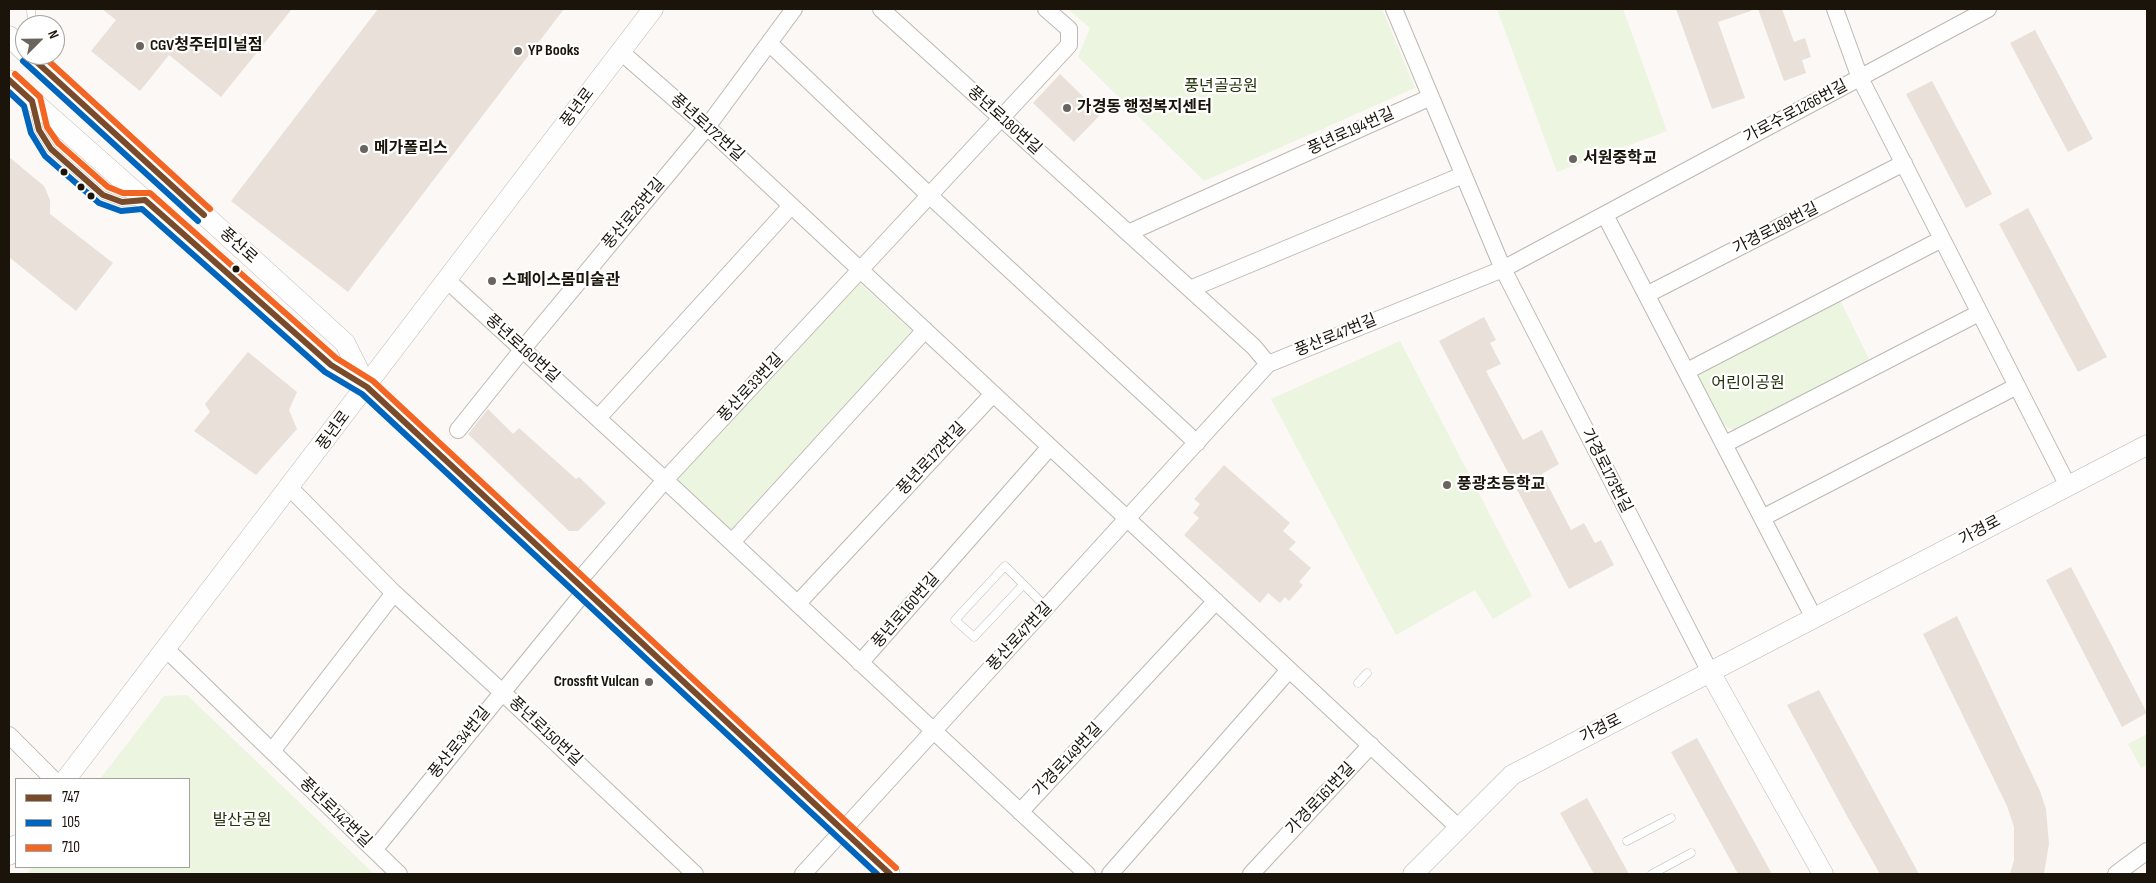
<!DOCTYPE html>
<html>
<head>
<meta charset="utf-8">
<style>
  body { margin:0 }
  #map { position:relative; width:2156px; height:883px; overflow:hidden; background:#fbf8f5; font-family:"Sofia Sans Condensed",sans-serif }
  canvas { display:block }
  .frame { position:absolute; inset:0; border:10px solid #1b140b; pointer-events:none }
  .legend { position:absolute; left:15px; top:778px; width:175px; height:90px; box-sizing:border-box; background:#fff; border:1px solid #a4a19d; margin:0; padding:6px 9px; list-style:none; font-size:15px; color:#1b140b }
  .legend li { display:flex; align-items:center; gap:10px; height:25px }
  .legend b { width:25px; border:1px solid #a4a19d }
  .north { position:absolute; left:15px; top:15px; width:50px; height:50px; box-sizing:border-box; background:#fff; border:1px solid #a4a19d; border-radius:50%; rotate:67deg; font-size:14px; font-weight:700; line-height:20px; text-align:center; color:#1b140b }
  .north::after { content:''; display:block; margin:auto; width:18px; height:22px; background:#69645d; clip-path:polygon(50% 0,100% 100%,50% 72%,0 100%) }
</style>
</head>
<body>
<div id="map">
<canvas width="2156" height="883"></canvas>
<div class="frame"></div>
<ul class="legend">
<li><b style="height:6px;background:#7a4b2a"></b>747</li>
<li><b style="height:6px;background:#0065bd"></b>105</li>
<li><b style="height:6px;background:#f26522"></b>710</li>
</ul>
<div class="north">N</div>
</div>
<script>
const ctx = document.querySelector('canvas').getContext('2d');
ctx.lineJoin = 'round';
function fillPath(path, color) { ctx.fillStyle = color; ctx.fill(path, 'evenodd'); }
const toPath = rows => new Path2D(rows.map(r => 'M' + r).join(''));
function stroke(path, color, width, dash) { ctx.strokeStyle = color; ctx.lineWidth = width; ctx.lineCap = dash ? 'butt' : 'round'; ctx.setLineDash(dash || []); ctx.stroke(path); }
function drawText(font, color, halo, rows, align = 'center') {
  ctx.font = font + ' "Sofia Sans Condensed","Noto Sans KR",sans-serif'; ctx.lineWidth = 4.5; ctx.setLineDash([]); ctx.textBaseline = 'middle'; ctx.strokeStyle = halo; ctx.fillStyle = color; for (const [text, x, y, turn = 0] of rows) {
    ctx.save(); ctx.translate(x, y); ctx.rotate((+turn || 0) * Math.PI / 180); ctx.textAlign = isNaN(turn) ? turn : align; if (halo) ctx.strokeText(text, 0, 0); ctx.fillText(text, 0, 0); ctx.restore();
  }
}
const green = toPath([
  [1068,9,1382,9,1415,88,1204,181,1078,57,1090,28],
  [1497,9,1623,9,1667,131,1557,172],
  [860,283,912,331,731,531,676,480],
  [1839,298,1870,361,1735,430,1725,427,1698,378,1701,368],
  [1400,341,1532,596,1493,619,1475,590,1396,635,1271,399],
  [187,695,347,848,374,874,27,874,32,867,189,867,189,779,100,779,164,696],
  [2147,734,2147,765,2141,768,2128,744]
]);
const building = toPath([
  [102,9,292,9,221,97,169,55,140,91,91,51,116,20],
  [378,9,564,9,348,292,231,201],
  [1676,9,1751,9,1751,11,1718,22,1745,98,1712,109],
  [1758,9,1782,9,1794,42,1805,38,1811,57,1802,60,1806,73,1784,81],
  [2035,30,2093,139,2068,152,2010,43],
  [1060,74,1101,114,1074,142,1033,103],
  [1932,81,1992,194,1966,208,1906,94],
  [9,157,44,186,50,200,50,214,113,263,76,311,9,257],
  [2028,208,2107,357,2078,372,1999,224],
  [1484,317,1496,340,1490,343,1501,364,1486,371,1523,440,1542,430,1559,464,1542,474,1571,530,1584,523,1595,543,1601,540,1614,565,1569,589,1439,341],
  [248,352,297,392,289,410,297,429,256,475,194,431,210,412,205,404],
  [488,409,513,434,519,428,576,479,579,477,606,503,578,531,569,531,468,434],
  [1224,465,1290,523,1283,531,1296,542,1289,549,1311,568,1299,582,1303,585,1289,601,1285,597,1280,603,1268,593,1260,603,1184,535,1199,518,1193,513,1200,504,1194,499],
  [2071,567,2147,713,2122,727,2046,580],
  [1957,616,2040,791,2046,809,2049,844,2044,874,2010,874,2014,860,2014,827,2007,806,1923,634],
  [1819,690,1919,874,1880,874,1847,816,1787,705],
  [1697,738,1772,874,1738,874,1671,752],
  [1587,798,1629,874,1594,874,1560,813]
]);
const service = toPath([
  [31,9,32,25],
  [34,108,39,130,51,149,103,195,122,202,141,201],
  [1023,585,974,637,955,620,1005,566,1047,608],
  [1358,683,1367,673],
  [1627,841,1671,818],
  [1652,874,1691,853]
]);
const minor = toPath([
  [881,9,1254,347,1268,364],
  [1394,9,1503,269,1710,672],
  [1835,9,1860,78,2068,486],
  [769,43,930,196,1197,443],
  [621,52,707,127,1458,827],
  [1605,215,1814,618],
  [1128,233,1431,97],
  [448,281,665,480,1087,874],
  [1190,289,1463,175],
  [1648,294,1904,163],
  [1687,371,1942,239],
  [598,418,791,206],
  [458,430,522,350,707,127,794,9],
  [1725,444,1979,313],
  [290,488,394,593,502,692,695,874],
  [1762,518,2017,386],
  [732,542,925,330],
  [577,583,665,480,1069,45,1069,29,1046,9],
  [798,603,993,394],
  [166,649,399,874],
  [860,663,1049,448],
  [9,735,53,779],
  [272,751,394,593],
  [1020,812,1216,601],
  [374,850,585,591],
  [803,874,1268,364,1503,269,1988,9],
  [1110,874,1289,670],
  [1251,874,1371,745],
  [2116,874,2147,851]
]);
const tertiary = toPath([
  [9,36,25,52],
  [29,55,345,343,367,387],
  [9,80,331,365,367,387,890,874],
  [1710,672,1823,874],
  [66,779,653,9],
  [9,855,16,845],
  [1413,874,1512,775,2147,445]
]);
const bus1 = toPath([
  [29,55,204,215],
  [9,80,32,101,39,130,51,149,103,195,122,202,145,200,331,365,367,387,890,874]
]);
const bus2 = toPath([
  [23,61,198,221],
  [9,92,24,106,31,133,45,156,99,203,121,211,142,209,325,372,362,394,877,874]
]);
const bus3 = toPath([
  [42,55,210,209],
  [15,74,40,97,47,127,58,143,108,187,123,193,150,193,336,358,373,381,896,868]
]);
const markers = [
  [140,46,5,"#69645d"],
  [518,51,5,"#69645d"],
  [1067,108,5,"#69645d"],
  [364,149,5,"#69645d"],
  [1573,159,5,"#69645d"],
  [64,172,4.5,"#1b140b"],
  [81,187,4.5,"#1b140b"],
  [91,196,4.5,"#1b140b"],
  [236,269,4.5,"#1b140b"],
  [492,281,5,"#69645d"],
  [1447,485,5,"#69645d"],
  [649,682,5,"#69645d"]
];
const poiNames = [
  ["CGV청주터미널점",150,46],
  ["YP Books",528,51],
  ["가경동 행정복지센터",1077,108],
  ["메가폴리스",374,149],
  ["서원중학교",1583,159],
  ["스페이스몸미술관",502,281],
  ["풍광초등학교",1457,485],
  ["Crossfit Vulcan",639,682,"right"]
];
const parkNames = [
  ["풍년골공원",1221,87],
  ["어린이공원",1748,384],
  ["발산공원",242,821]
];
const streetNames = [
  ["풍년로",578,108,-53],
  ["가로수로1266번길",1796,112,-28],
  ["풍년로180번길",1004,121,42],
  ["풍년로172번길",707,128,42],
  ["풍년로194번길",1351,132,-24],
  ["풍산로25번길",634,214,-50],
  ["가경로189번길",1776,229,-27],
  ["풍산로",238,246,42],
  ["풍산로47번길",1336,336,-22],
  ["풍년로160번길",522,349,42],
  ["풍산로33번길",751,388,-47],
  ["풍년로",334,431,-53],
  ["풍년로172번길",932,459,-47],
  ["가경로173번길",1606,471,63],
  ["가경로",1980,531,-28],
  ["풍년로160번길",906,611,-49],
  ["풍산로47번길",1020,637,-47],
  ["가경로",1601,729,-27],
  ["풍년로150번길",545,732,43],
  ["풍산로34번길",460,743,-51],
  ["가경로149번길",1068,760,-47],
  ["가경로161번길",1321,799,-47],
  ["풍년로142번길",335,813,44]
];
fillPath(green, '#ecf5e0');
fillPath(building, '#eae0da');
stroke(service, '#bcb8b2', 9);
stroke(minor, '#bcb8b2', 18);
stroke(tertiary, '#bcb8b2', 21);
stroke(service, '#fefefe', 8);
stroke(minor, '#fefefe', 16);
stroke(tertiary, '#fefefe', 20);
stroke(bus1, '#7a4b2a', 6);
stroke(bus2, '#0065bd', 6);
stroke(bus3, '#f26522', 6);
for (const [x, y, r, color] of markers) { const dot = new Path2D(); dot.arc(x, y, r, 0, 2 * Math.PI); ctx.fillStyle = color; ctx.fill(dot); stroke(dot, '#fff', 2); }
drawText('bold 16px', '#1b140b', '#fff', poiNames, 'left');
drawText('16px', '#20340a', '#fff', parkNames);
drawText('16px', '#1b140b', '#fff', streetNames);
</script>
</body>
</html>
